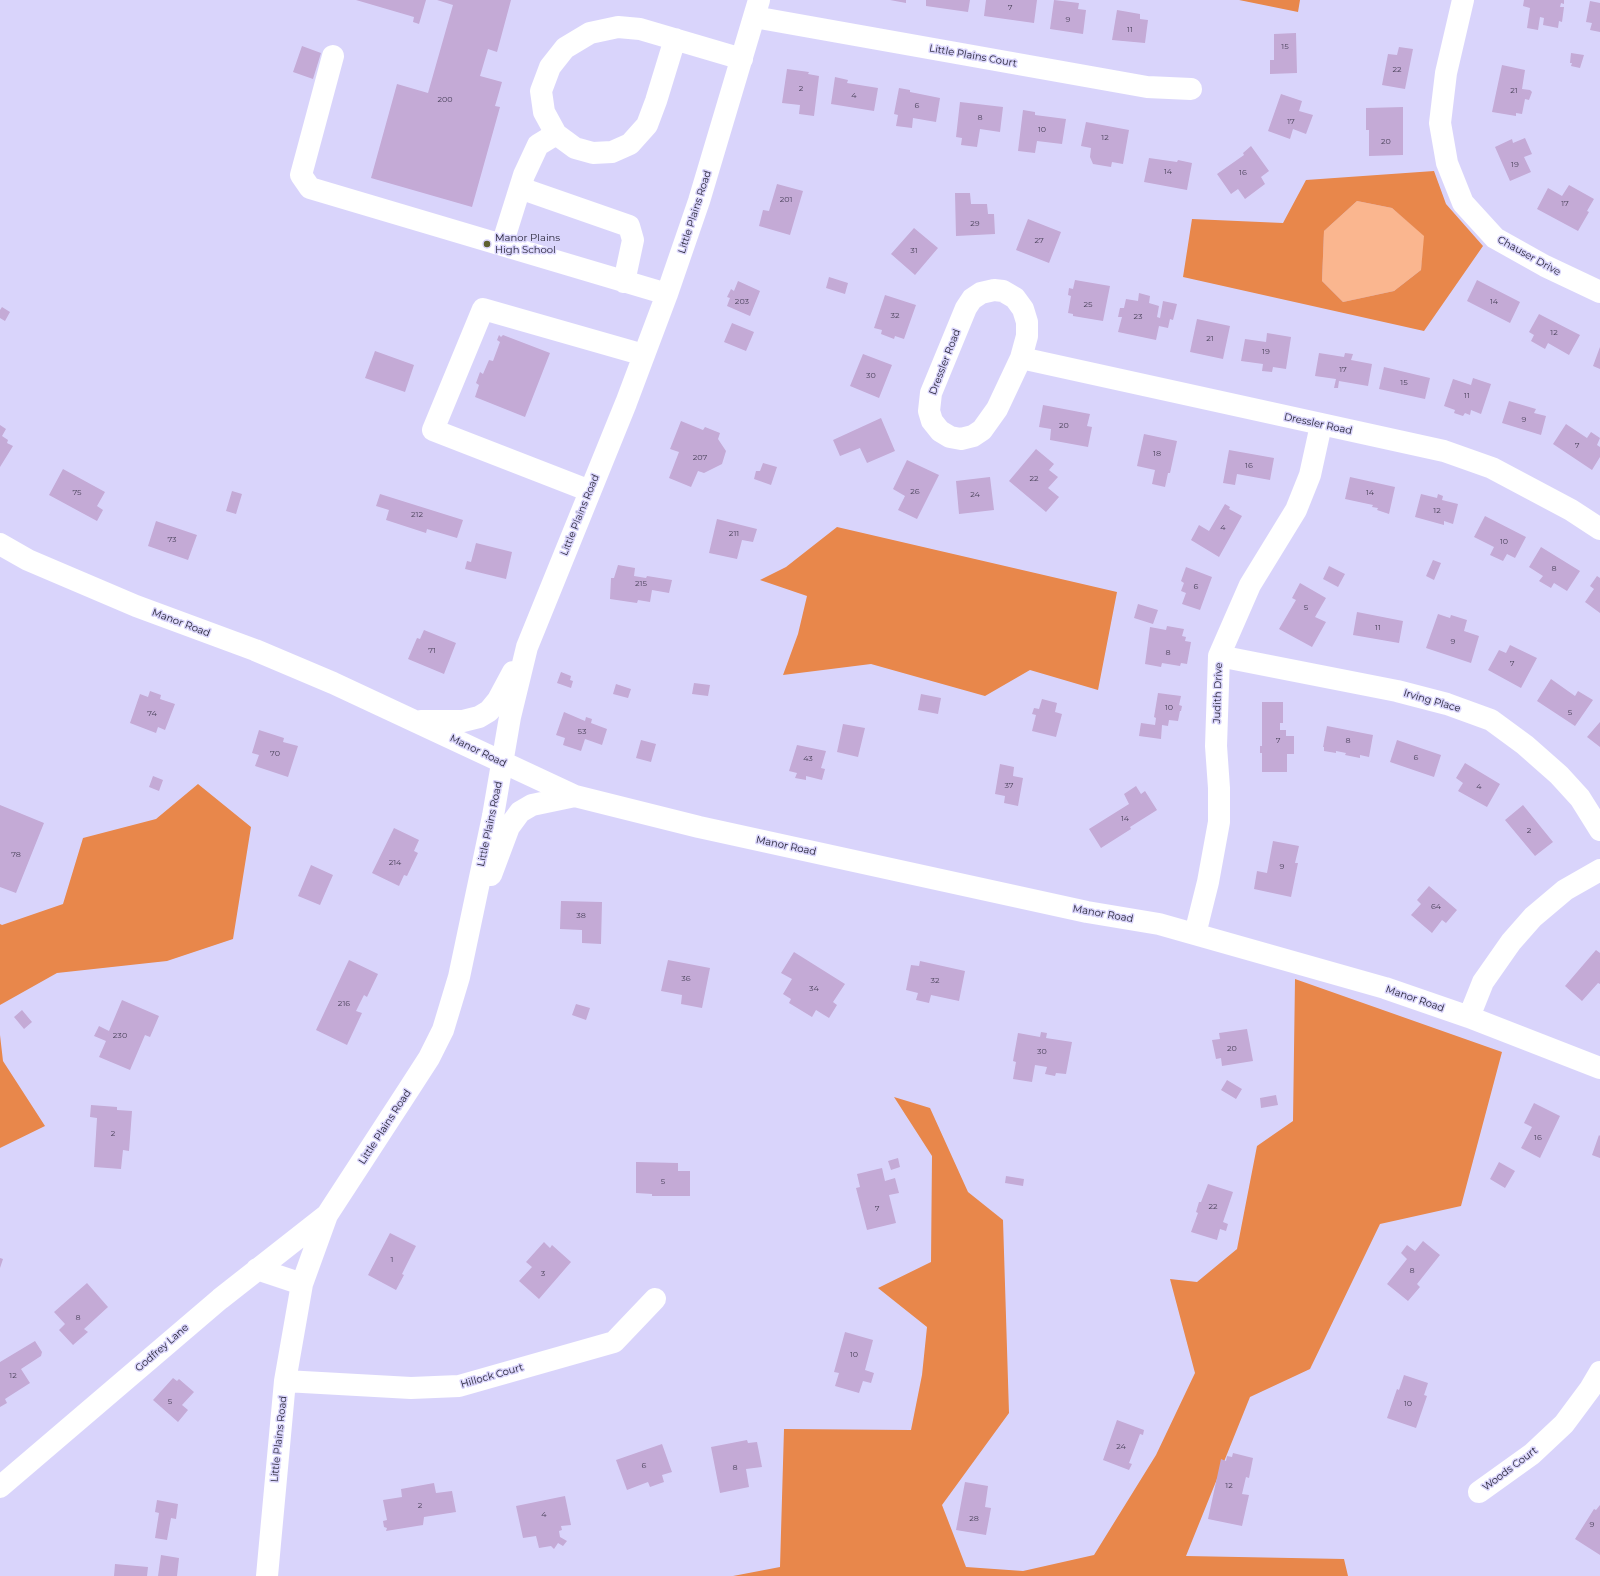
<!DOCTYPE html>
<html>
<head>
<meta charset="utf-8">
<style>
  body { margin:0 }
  canvas { display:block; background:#d9d4fb }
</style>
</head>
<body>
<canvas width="1600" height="1576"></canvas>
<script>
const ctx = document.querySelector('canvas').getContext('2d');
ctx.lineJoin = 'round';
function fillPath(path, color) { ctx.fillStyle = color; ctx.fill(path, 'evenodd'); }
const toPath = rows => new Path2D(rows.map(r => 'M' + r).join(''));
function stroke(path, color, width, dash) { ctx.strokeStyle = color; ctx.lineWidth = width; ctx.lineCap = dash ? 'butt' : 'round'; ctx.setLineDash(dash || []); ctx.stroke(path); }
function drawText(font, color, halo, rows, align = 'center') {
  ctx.font = font + ' Montserrat,sans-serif'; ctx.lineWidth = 3; ctx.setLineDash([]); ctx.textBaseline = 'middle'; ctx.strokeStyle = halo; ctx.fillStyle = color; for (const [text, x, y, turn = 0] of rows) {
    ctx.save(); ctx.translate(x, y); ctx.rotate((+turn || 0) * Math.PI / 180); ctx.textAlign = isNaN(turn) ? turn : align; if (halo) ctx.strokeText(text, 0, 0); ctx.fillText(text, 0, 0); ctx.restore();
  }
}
const green = toPath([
  [1357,201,1392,208,1425,236,1421,270,1394,291,1343,302,1322,281,1324,231]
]);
const forest = toPath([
  [1239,0,1300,0,1298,12],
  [1434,171,1446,204,1483,246,1424,331,1183,277,1192,219,1283,223,1306,180],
  [1357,201,1392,208,1424,236,1421,270,1394,291,1343,302,1322,281,1324,231],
  [837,527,1117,592,1098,690,1030,670,985,696,871,664,783,675,798,634,807,596,760,580,786,567],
  [198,784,251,827,233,939,167,961,57,973,0,1005,0,924,2,925,63,904,83,838,156,819],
  [1295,979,1502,1052,1461,1206,1380,1224,1310,1369,1250,1397,1186,1556,1344,1559,1348,1576,733,1576,780,1567,784,1429,911,1430,922,1375,927,1327,878,1288,931,1262,932,1156,894,1097,930,1108,968,1192,1003,1220,1009,1413,942,1505,966,1567,1023,1571,1094,1555,1156,1455,1195,1373,1170,1279,1197,1282,1237,1249,1257,1146,1293,1121],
  [0,1035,3,1061,45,1126,0,1148]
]);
const building = toPath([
  [356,0,426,0,419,24,413,22,414,17],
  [437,0,511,0,497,52,488,49,480,76,502,82,495,106,500,107,472,207,371,178,397,84,428,93,453,5],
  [890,0,906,0,906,3],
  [926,0,970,0,968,12,926,6],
  [986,0,1037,0,1034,23,984,16],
  [1054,0,1079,3,1078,9,1086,10,1083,34,1050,29],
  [1524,0,1564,0,1564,4,1561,3,1560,7,1564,7,1562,22,1559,21,1558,28,1543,25,1544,18,1540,17,1538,30,1527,28,1530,8,1523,6],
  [1590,1,1600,3,1600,32,1590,30,1592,23,1586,22],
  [1117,10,1140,14,1140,19,1148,20,1145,43,1112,40],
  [1296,33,1297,73,1270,74,1270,60,1274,60,1274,34],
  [302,46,321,53,313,79,293,72],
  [1399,47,1413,49,1405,89,1382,85,1388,54,1397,55],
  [1571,53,1584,55,1580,68,1571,66,1572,63,1570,63],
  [1502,65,1525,70,1522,89,1530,90,1532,92,1529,100,1525,99,1522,114,1516,113,1516,116,1492,112],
  [787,69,809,72,808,74,819,76,814,116,799,114,800,105,782,103],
  [835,77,848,80,847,83,878,88,874,111,831,104],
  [899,88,910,90,910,92,940,98,936,122,913,118,912,128,896,126,898,115,894,114],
  [1281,94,1302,101,1299,111,1313,115,1306,134,1293,129,1290,139,1268,131],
  [960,102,1003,107,1000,132,980,129,977,147,961,145,962,138,956,137],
  [1403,107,1403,155,1369,156,1369,130,1366,130,1366,108],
  [1023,110,1035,112,1035,115,1066,119,1062,144,1037,141,1035,153,1018,151],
  [1086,122,1129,130,1123,164,1112,162,1111,167,1093,164,1090,157,1091,148,1081,146],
  [1525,138,1532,154,1524,157,1531,172,1510,181,1495,147,1512,139,1513,143],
  [1251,146,1269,171,1261,177,1265,184,1245,199,1238,189,1231,194,1217,174,1244,155,1243,153],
  [1149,158,1177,162,1178,160,1192,163,1187,190,1144,182],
  [777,184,803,191,790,235,759,226,763,210,769,211],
  [1569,185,1594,199,1587,211,1589,212,1578,231,1537,209,1548,188,1562,196],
  [955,193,970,193,971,204,987,204,988,214,994,214,995,234,956,236],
  [1028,219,1061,232,1049,263,1016,250],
  [914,228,938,248,915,275,891,254],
  [829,277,848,283,845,294,826,288],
  [1075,280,1110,286,1103,321,1073,316,1073,314,1068,313,1071,296,1068,295,1069,288,1073,289],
  [1477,280,1520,302,1510,323,1467,301],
  [738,281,760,291,750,316,727,306,730,298,727,297,731,289,734,291],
  [1139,293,1150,296,1149,303,1159,306,1157,317,1160,318,1163,301,1177,304,1173,320,1170,319,1168,328,1159,326,1156,340,1118,332,1122,317,1118,317,1120,308,1124,308,1126,299,1138,301],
  [885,295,916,305,904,339,895,336,894,339,881,334,882,330,874,328],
  [2,307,10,312,5,321,0,318,0,310],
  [1539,314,1580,335,1569,355,1548,343,1545,349,1531,341,1534,335,1529,332],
  [1197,319,1230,326,1223,359,1190,352],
  [732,323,754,332,746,351,724,342],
  [1267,333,1291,337,1286,369,1273,367,1272,372,1262,371,1263,364,1241,361,1245,339,1266,342],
  [499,335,501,337,503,335,550,353,525,417,475,397,479,385,476,383,480,372,483,374,489,360,493,361,500,342,497,340],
  [1600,347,1600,369,1593,366],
  [375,351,414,365,405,392,365,378],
  [1319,353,1344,357,1345,353,1353,354,1351,360,1372,364,1368,386,1339,381,1338,388,1334,388,1336,379,1315,376],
  [863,354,892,365,879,398,850,386],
  [1384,367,1430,378,1425,399,1379,389],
  [1473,378,1491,384,1481,414,1471,410,1470,415,1465,413,1463,416,1454,413,1455,410,1444,406,1453,379,1471,385],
  [1509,401,1536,409,1534,413,1546,416,1541,435,1502,423],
  [1043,405,1090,414,1087,426,1092,427,1088,447,1050,440,1051,429,1039,427],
  [881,418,895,451,867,463,860,448,840,456,833,440],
  [681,421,703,430,705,427,720,433,718,439,726,451,722,464,704,473,698,471,691,487,669,478,679,452,670,449],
  [1566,424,1587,438,1591,432,1600,438,1597,445,1600,447,1600,457,1592,470,1553,444],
  [0,425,6,429,2,436,8,440,7,443,13,446,0,467],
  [1144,434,1177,441,1170,473,1168,473,1165,487,1152,484,1155,470,1137,466],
  [1036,449,1054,464,1049,470,1058,477,1048,488,1059,497,1046,512,1009,481],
  [1229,450,1274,458,1270,480,1237,474,1235,485,1223,483],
  [907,460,939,475,917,519,898,510,905,496,893,489],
  [763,463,777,467,771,485,754,479,756,471,760,471],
  [63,469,105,492,97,506,103,510,97,521,49,495],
  [990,477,994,510,959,514,956,481],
  [1350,477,1395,487,1389,514,1377,510,1378,508,1372,507,1373,505,1345,499],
  [232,491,242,494,236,514,226,511],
  [380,494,463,520,457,538,427,529,426,533,386,520,389,510,376,506],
  [1421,494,1437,498,1438,494,1443,496,1442,500,1458,504,1453,524,1444,521,1444,525,1415,517],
  [1225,504,1230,507,1229,509,1242,516,1219,557,1191,540,1199,525,1209,531],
  [1485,516,1526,537,1515,558,1507,554,1503,561,1490,555,1494,547,1474,537],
  [717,519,757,529,753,542,742,540,737,559,709,553],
  [156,521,197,535,188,560,148,546],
  [476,543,512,552,506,579,465,569,467,561,471,562],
  [1541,547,1580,571,1567,591,1554,583,1551,588,1539,581,1543,576,1529,567],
  [1433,560,1441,563,1434,580,1426,576],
  [618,565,635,568,634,576,646,578,647,576,672,580,669,593,652,590,650,602,638,600,637,603,610,599,611,578,614,578],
  [1329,566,1345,574,1338,587,1323,579],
  [1186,567,1212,577,1200,610,1182,604,1186,593,1181,591,1184,583,1181,581],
  [1597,576,1600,578,1600,613,1585,602,1594,589,1590,586],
  [1300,583,1326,598,1315,617,1326,622,1312,647,1279,629,1296,600,1292,598],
  [1138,604,1158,610,1153,624,1134,618],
  [1357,612,1403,621,1399,643,1353,635],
  [1438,614,1450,618,1451,615,1467,620,1464,631,1479,636,1471,663,1426,648],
  [1167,626,1184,629,1182,636,1186,637,1185,641,1191,642,1187,664,1181,663,1180,666,1162,663,1161,667,1145,664,1150,627,1166,630],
  [424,630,456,643,444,674,408,659,417,638,420,639],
  [1510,645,1537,658,1521,688,1488,670,1499,650,1506,653],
  [561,672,571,676,570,680,573,681,571,688,557,683],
  [1551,679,1575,696,1578,691,1593,700,1575,726,1537,701],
  [694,683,710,685,708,696,692,694],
  [616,684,631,689,628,698,613,694],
  [150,691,161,695,160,699,175,704,165,730,158,727,156,733,130,723,140,694,148,697],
  [1158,693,1181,696,1179,705,1182,706,1181,711,1180,711,1178,721,1169,720,1168,726,1162,725,1161,739,1139,736,1141,723,1155,725,1156,718,1154,717],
  [921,694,941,698,938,714,918,710],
  [1042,699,1057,703,1055,712,1062,714,1056,737,1032,731,1036,715,1032,714,1034,708,1039,709],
  [1262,702,1283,702,1283,723,1280,723,1280,730,1286,730,1286,736,1294,736,1294,754,1287,754,1287,772,1262,772,1262,753,1260,753,1260,746,1262,746],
  [564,712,585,721,586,717,592,719,591,723,607,729,602,745,585,739,581,751,563,745,565,738,556,735],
  [1600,722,1600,747,1587,737],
  [843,724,865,728,858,757,837,752],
  [1327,726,1373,735,1369,757,1360,755,1360,758,1345,755,1346,753,1336,751,1336,753,1324,751,1324,747,1323,747],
  [259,730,284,738,283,742,298,746,288,777,255,766,259,755,252,753],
  [641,740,656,744,651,762,636,758],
  [1397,740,1441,755,1434,777,1390,762],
  [797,745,826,751,821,768,825,769,822,780,806,776,806,780,795,778,797,773,789,771],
  [1465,763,1500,784,1487,807,1458,791,1463,783,1456,778],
  [1000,764,1014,767,1013,776,1023,778,1018,806,1004,803,1005,796,995,794],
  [153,776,163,780,159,791,149,787],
  [1136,786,1141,794,1145,791,1157,810,1130,827,1131,829,1101,848,1089,829,1129,804,1124,794],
  [0,805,44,823,16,893,0,887],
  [1523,805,1553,842,1535,856,1505,820],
  [394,828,419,840,414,851,418,853,407,876,404,875,399,886,372,873],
  [1273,841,1299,846,1295,863,1298,863,1291,897,1254,889,1257,871,1267,873],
  [311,865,333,875,320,905,298,896],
  [1429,886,1457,910,1446,923,1442,920,1432,933,1411,915,1421,904,1417,900],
  [561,901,602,902,601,944,582,943,582,930,560,929],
  [1596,950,1600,953,1600,984,1598,983,1582,1001,1565,986],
  [794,952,845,984,833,1002,837,1005,829,1018,816,1010,812,1017,789,1003,791,999,783,994,792,979,781,973],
  [349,960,378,974,367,997,364,995,356,1011,362,1013,347,1045,316,1030],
  [668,960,710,968,702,1008,681,1004,682,995,661,991],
  [920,961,965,971,959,1001,931,995,929,1003,916,1000,918,993,906,990,911,965,919,966],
  [122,1000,159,1016,150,1037,145,1035,130,1070,99,1057,106,1041,94,1036,99,1026,109,1031],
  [576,1004,590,1008,586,1020,572,1015],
  [22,1010,32,1022,24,1029,14,1017],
  [1247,1029,1253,1061,1222,1066,1221,1058,1216,1059,1212,1040,1220,1039,1219,1033],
  [1041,1032,1047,1033,1046,1038,1072,1042,1066,1074,1056,1073,1055,1076,1045,1074,1047,1067,1035,1065,1032,1082,1013,1079,1016,1062,1013,1061,1018,1033,1040,1037],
  [1227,1080,1242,1089,1236,1099,1221,1090],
  [1276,1095,1278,1105,1261,1108,1260,1098],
  [1534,1103,1560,1116,1540,1158,1521,1148,1532,1127,1524,1123],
  [91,1105,117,1107,117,1110,132,1111,129,1151,123,1150,121,1169,94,1167,97,1118,90,1117],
  [1599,1135,1600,1136,1600,1158,1592,1155],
  [898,1158,900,1167,891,1170,888,1161],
  [636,1162,678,1163,678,1171,690,1171,690,1196,652,1196,652,1194,636,1193],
  [1499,1162,1515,1171,1505,1188,1490,1179],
  [882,1168,885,1181,895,1178,899,1193,889,1195,896,1223,867,1230,856,1188,860,1187,857,1174],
  [1006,1176,1024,1179,1023,1186,1005,1183],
  [1208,1184,1233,1192,1223,1222,1228,1224,1226,1231,1220,1229,1217,1240,1191,1232,1198,1213,1196,1212,1199,1202,1201,1202],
  [390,1233,416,1246,402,1274,404,1275,396,1290,368,1275],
  [1423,1241,1440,1255,1417,1284,1420,1287,1408,1301,1387,1284,1407,1259,1401,1253,1407,1245,1415,1251],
  [544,1242,550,1248,552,1245,571,1262,539,1299,519,1281,532,1267,526,1262],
  [0,1258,3,1259,0,1268],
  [87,1283,108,1307,84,1329,88,1332,73,1345,59,1330,65,1324,54,1312],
  [845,1332,873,1340,865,1370,874,1373,871,1383,863,1381,859,1393,835,1386,839,1373,834,1372],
  [35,1341,42,1352,41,1356,21,1369,30,1383,5,1399,7,1403,0,1407,0,1362],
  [1404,1375,1428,1383,1424,1395,1427,1396,1416,1428,1387,1418,1397,1389,1399,1390],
  [173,1378,177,1381,179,1379,194,1392,182,1405,188,1410,178,1422,153,1400],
  [1117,1420,1144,1430,1143,1435,1140,1434,1129,1463,1132,1464,1129,1470,1103,1460],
  [747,1440,748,1443,757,1442,762,1467,746,1469,749,1487,720,1493,711,1447],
  [662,1444,672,1472,662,1475,664,1482,650,1487,648,1482,627,1490,616,1460],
  [1233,1453,1253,1458,1249,1478,1246,1477,1242,1494,1249,1495,1242,1526,1208,1519,1221,1459,1226,1461,1227,1456,1232,1457],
  [965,1482,988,1486,985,1507,991,1508,986,1535,956,1530],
  [434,1483,436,1493,452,1491,456,1512,424,1517,423,1525,386,1531,387,1528,384,1527,383,1521,387,1520,383,1500,402,1497,401,1489],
  [565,1496,571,1525,561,1526,562,1530,559,1531,560,1537,567,1541,563,1546,558,1543,554,1549,551,1546,539,1548,536,1536,523,1538,516,1506],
  [157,1500,178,1504,176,1519,171,1518,167,1540,155,1538,159,1513,155,1512],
  [1600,1505,1600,1555,1575,1539,1594,1509,1596,1510],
  [161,1555,179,1558,177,1576,158,1576],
  [115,1564,148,1567,147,1576,114,1576]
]);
const minor = toPath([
  [1463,0,1446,73,1440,123,1447,163,1463,203,1495,238,1545,266,1600,292],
  [754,17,1147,87,1191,89],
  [675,39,656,101,647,125,630,144,612,152,593,153,575,148,556,134,544,112,541,91,550,67,565,48,590,33,618,27,640,29,742,59],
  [333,56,301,175,310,188,502,245],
  [556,134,538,145,524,175,502,245,667,294],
  [520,188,629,226,633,240,624,282],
  [994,290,1003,291,1015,298,1023,309,1027,322,1027,336,1021,358,997,409,982,430,973,436,961,439,950,437,940,431,932,421,929,411,931,393,966,308,972,299,981,293,994,290],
  [1021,358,1444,451,1492,468,1571,510,1600,529],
  [590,491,433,430,483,309,644,355],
  [0,544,28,560,136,606,255,650,333,683,575,796,699,827,1087,912,1159,924,1385,988,1469,1017,1600,1068],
  [1219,656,1397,691,1447,704,1491,720,1525,745,1559,775,1580,798,1600,830],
  [421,721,463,721,479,717,489,711,498,700,513,672],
  [491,875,509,827,520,812,532,805,575,796],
  [1195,934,1208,882,1219,822,1219,788,1216,746,1219,656,1250,585,1296,510,1310,475,1321,425],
  [1469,1017,1483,982,1511,942,1533,917,1565,890,1600,870],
  [257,1269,302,1284],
  [285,1381,411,1388,459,1386,614,1342,655,1299],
  [0,1487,220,1299,327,1215],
  [1479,1492,1532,1454,1564,1424,1590,1389,1600,1372],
  [267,1576,285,1381,302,1284,327,1215,409,1089,429,1058,443,1030,459,977,493,816,510,717,527,647,626,403,667,294,699,201,759,0]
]);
const markers = [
  [487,244,4,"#60622f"]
];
const numberNames = [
  ["7",1010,8],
  ["9",1068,20],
  ["11",1130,30],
  ["15",1285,47],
  ["22",1397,70],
  ["2",801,89],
  ["21",1514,91],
  ["4",854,96],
  ["200",445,100],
  ["6",917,106],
  ["8",980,118],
  ["17",1291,122],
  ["10",1042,130],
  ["12",1105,138],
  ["20",1386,142],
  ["19",1515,165],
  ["14",1168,172],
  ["16",1243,173],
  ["201",786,200],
  ["17",1565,204],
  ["29",975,224],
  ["27",1039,241],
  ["31",914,251],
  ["203",742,302],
  ["14",1494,302],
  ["25",1088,305],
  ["32",895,316],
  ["23",1138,317],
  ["12",1554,333],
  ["21",1210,339],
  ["19",1266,352],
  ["17",1343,370],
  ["30",871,376],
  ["15",1404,383],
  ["11",1467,396],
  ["9",1524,420],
  ["20",1064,426],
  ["7",1577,446],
  ["18",1157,454],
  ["207",700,458],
  ["16",1249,466],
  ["22",1034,479],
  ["26",915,492],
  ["75",77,493],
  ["14",1370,493],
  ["24",975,495],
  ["12",1437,511],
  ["212",417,515],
  ["4",1223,528],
  ["211",734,534],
  ["73",172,540],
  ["10",1504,542],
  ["8",1554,569],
  ["215",641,584],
  ["6",1196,587],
  ["5",1306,608],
  ["11",1378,628],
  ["9",1453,642],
  ["71",432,651],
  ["8",1168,653],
  ["7",1512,664],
  ["10",1169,708],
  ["5",1570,713],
  ["74",152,714],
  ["53",582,732],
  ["7",1278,741],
  ["8",1348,741],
  ["70",275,754],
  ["6",1416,758],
  ["43",808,759],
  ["37",1009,786],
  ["4",1479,787],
  ["14",1125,819],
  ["2",1529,831],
  ["78",16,855],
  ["214",395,863],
  ["9",1282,867],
  ["64",1436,907],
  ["38",581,916],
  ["36",686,979],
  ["32",935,981],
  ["34",814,989],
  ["216",344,1004],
  ["230",120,1036],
  ["20",1232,1049],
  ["30",1042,1052],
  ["2",113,1134],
  ["16",1538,1138],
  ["5",663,1182],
  ["22",1213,1207],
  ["7",877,1209],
  ["1",392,1260],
  ["8",1412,1271],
  ["3",543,1274],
  ["8",78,1318],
  ["10",854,1355],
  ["12",13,1376],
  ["5",170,1402],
  ["10",1408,1404],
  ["24",1121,1447],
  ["6",644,1466],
  ["8",735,1468],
  ["12",1229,1486],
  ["2",420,1506],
  ["4",544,1515],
  ["28",974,1519],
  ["9",1592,1525]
];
const streetNames = [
  ["Little Plains Court",973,56,10],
  ["Little Plains Road",695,212,-72],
  ["Chauser Drive",1529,256,29],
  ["Dressler Road",945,362,-69],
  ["Dressler Road",1318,424,12],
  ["Little Plains Road",580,515,-68],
  ["Manor Road",181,623,21],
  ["Judith Drive",1218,693,-88],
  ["Irving Place",1432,701,16],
  ["Manor Road",478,751,26],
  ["Little Plains Road",490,824,-78],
  ["Manor Road",786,846,12],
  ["Manor Road",1103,914,10],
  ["Manor Road",1415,999,19],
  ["Little Plains Road",385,1127,-57],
  ["Godfrey Lane",162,1348,-41],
  ["Hillock Court",492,1376,-16],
  ["Little Plains Road",279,1439,-84],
  ["Woods Court",1510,1469,-37]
];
const poiNames = [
  ["Manor Plains",495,238],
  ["High School",495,250]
];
fillPath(green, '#fab68f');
fillPath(forest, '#e8874b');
fillPath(building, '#c4aad6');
stroke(minor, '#fff', 22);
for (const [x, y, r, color] of markers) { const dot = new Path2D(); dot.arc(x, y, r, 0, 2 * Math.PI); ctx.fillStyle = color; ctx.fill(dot); stroke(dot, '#d9d4fb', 1.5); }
drawText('8px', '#4e465f', null, numberNames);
drawText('10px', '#272537', '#d9d4fb', streetNames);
drawText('10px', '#272537', '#d9d4fb', poiNames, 'left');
</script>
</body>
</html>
